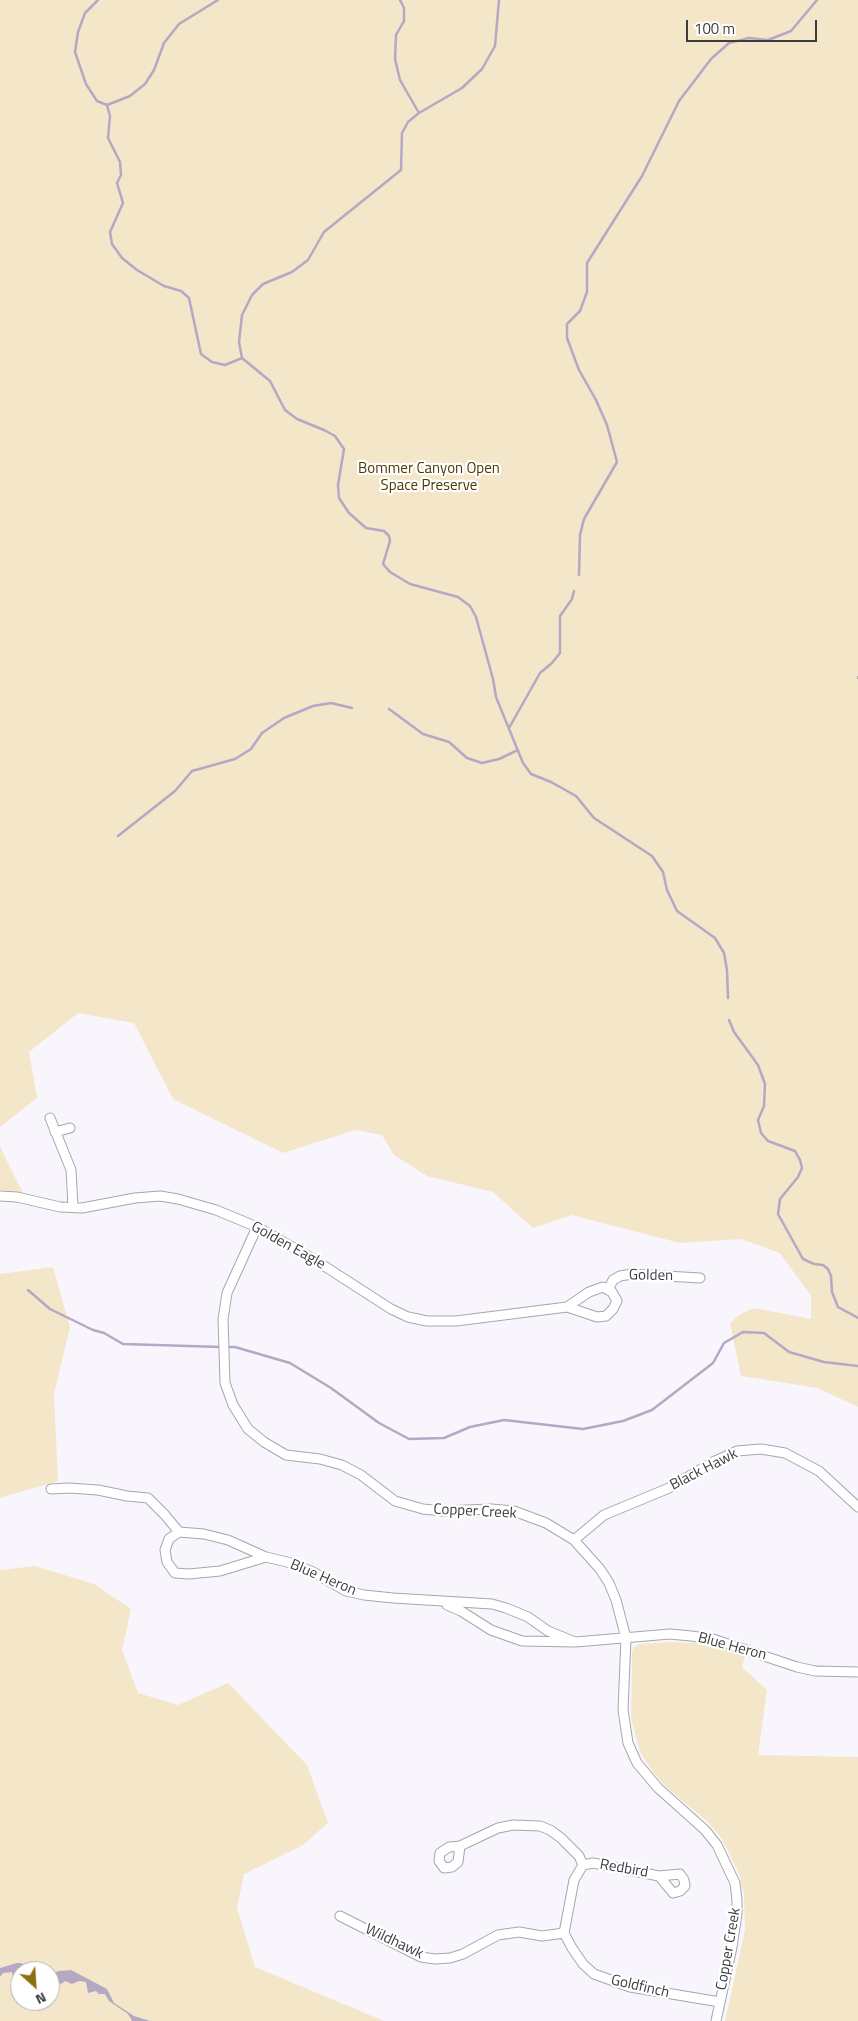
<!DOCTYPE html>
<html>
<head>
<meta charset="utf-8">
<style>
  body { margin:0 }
  #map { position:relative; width:858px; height:2021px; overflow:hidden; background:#f8f6fc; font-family:"Titillium Web",sans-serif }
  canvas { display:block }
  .north { position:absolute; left:10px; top:1961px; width:50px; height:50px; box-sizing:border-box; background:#fff; border:1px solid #b1b1b2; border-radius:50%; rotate:154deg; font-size:14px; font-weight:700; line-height:20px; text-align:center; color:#3c3b3e }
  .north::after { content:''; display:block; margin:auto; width:18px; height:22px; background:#8f6e13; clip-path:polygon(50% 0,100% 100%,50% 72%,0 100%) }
  .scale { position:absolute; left:686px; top:20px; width:131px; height:22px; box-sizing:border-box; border:2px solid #3c3b3e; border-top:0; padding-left:6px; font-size:15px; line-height:18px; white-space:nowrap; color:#3c3b3e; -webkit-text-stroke:4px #fff; paint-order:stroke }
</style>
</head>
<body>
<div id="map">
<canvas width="858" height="2021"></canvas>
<div class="north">N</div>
<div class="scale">100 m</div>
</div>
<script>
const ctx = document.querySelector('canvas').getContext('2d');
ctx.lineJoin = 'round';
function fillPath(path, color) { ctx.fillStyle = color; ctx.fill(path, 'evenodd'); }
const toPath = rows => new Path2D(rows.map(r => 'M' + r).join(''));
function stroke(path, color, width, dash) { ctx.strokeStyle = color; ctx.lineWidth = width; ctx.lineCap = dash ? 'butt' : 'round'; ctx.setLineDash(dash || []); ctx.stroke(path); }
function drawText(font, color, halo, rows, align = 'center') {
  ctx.font = font + ' "Titillium Web",sans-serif'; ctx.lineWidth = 4.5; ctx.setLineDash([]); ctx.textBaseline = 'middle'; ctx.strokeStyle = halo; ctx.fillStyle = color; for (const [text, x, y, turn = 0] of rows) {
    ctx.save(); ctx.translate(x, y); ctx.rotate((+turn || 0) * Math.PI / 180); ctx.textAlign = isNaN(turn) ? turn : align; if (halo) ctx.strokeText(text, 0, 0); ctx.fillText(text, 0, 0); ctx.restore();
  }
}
const green = toPath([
  [0,0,858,0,858,1407,818,1388,741,1376,730,1323,742,1313,754,1308,811,1319,811,1296,780,1253,741,1239,680,1243,572,1215,533,1228,493,1192,427,1176,394,1155,382,1135,355,1130,283,1153,173,1099,134,1023,78,1013,29,1052,37,1098,0,1127],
  [0,1146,5,1157,23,1193,0,1190],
  [53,1267,70,1327,54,1394,58,1481,0,1498,0,1274],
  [35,1566,94,1584,131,1609,122,1650,138,1693,178,1705,228,1683,307,1765,328,1823,303,1845,244,1874,237,1908,255,1967,384,2021,0,2021,0,1570],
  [20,1971,50,1971,50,2001,20,2001],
  [669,1642,694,1643,724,1648,745,1656,742,1667,767,1690,758,1755,858,1757,858,2021,725,2021,745,1930,744,1895,739,1873,722,1839,709,1823,666,1787,653,1772,640,1752,631,1718,632,1652,634,1647,639,1644]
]);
const water = toPath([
  [17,1963,21,1963,28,1968,39,1969,43,1971,20,1971,20,1985,14,1986,12,1972,3,1973,0,1977,0,1968],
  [71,1970,107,1989,114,2003,134,2016,150,2021,132,2021,128,2014,109,2001,105,1994,99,1994,96,1991,88,1993,86,1982,79,1981,72,1984,65,1981,61,1984,50,1979,50,1974,59,1971]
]);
const stream = toPath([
  [98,0,85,13,78,32,75,52,86,84,97,101,107,105,110,116,108,138,120,162,121,175,117,183,123,203,110,232,112,244,122,258,137,270,164,286,181,291,189,298,201,354,212,362,225,365,242,358],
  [400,0,404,8,404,21,396,35,395,59,400,80,419,113],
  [499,0,495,46,482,69,462,88,419,113,408,122,402,133,401,170,324,232,308,260,292,272,263,284,252,295,242,315,239,342,242,358,270,381,285,410,297,419,324,430,335,436,344,449,338,485,339,498,349,513,366,528,384,531,389,536,390,541,383,564,390,572,410,584,458,597,470,606,476,617,493,679,496,697,523,763,531,774,551,782,576,796,594,818,652,856,663,872,667,890,677,911,715,938,724,953,727,970,728,998],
  [107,105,130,96,145,84,154,70,164,43,179,24,218,0],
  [579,575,580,535,584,519,617,462,607,425,596,400,579,370,567,338,567,324,580,311,587,292,587,263,642,176,679,101,711,59,729,43,749,38,768,40,791,31,817,0],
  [858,677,858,678],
  [389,709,423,734,449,742,467,758,482,763,499,759,518,750],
  [509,728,540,673,552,663,560,653,560,616,572,599,574,591],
  [118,836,175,791,192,771,235,759,251,749,262,733,284,718,313,706,331,703,352,708],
  [729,1020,734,1032,758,1065,765,1084,764,1106,758,1120,761,1133,768,1141,795,1151,800,1160,802,1168,798,1177,780,1199,778,1214,803,1259,814,1264,823,1265,828,1269,831,1276,832,1292,838,1307,858,1318],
  [28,1290,50,1309,93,1330,104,1333,123,1344,221,1347],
  [227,1347,235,1347,290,1363,331,1388,379,1423,409,1439,444,1438,470,1427,504,1420,583,1429,623,1421,652,1410,713,1363,724,1343,743,1332,764,1333,789,1352,824,1362,858,1366]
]);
const street = toPath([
  [50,1118,71,1170,73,1207],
  [55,1132,70,1128],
  [0,1196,17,1197,60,1207,82,1208,135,1198,160,1196,178,1199,216,1210,257,1227,315,1260,391,1309,408,1317,427,1321,456,1321,567,1307,597,1317,606,1316,613,1309,617,1301,612,1292,603,1287,589,1292,567,1307],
  [257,1227,227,1293,223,1319,225,1383,233,1405,248,1429,264,1442,286,1455,320,1459,342,1465,361,1475,395,1501,423,1509,442,1511,491,1509,514,1511,546,1523,574,1540,600,1569,609,1583,616,1600,626,1638,623,1710,628,1743,637,1763,658,1788,705,1830,717,1845,735,1883,737,1900,737,1914,732,1947,716,2021],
  [608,1290,613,1280,620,1276,632,1274,700,1278],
  [51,1489,69,1488,98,1490,127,1496,148,1498,165,1515,179,1532],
  [574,1540,604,1515,669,1488,715,1461,737,1451,761,1449,785,1453,819,1471,858,1507],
  [266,1557,220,1571,189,1574,175,1573,167,1562,165,1550,169,1539,179,1532,204,1534,228,1540,266,1557,291,1563,313,1572,346,1591,364,1595,393,1598,492,1604,506,1608,528,1617,548,1631,575,1642],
  [447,1605,461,1611,491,1630,522,1641,575,1642,670,1634,691,1636,713,1639,797,1667,815,1671,858,1672],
  [460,1846,458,1862,452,1867,444,1868,439,1861,440,1853,449,1847,460,1846,498,1828,513,1825,540,1826,550,1830,561,1838,579,1856,583,1865],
  [583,1865,574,1880,564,1933,572,1948,583,1964,594,1974,630,1987,720,2002],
  [583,1865,593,1863,659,1876,680,1874,684,1880,685,1886,680,1891,673,1893,659,1876],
  [340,1916,421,1957,435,1959,450,1958,463,1954,498,1935,519,1932,542,1936,564,1933]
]);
const parkNames = [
  ["Bommer Canyon Open",429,469],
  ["Space Preserve",429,486]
];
const streetNames = [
  ["Golden Eagle",288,1246,29],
  ["Golden",651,1276,1],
  ["Black Hawk",704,1470,-27],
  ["Copper Creek",475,1512,3],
  ["Blue Heron",323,1578,23],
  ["Blue Heron",732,1647,15],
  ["Redbird",624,1869,10],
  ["Wildhawk",394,1942,25],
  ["Copper Creek",729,1949,-80],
  ["Goldfinch",640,1987,13]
];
fillPath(green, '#f4e6c8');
fillPath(water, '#b4a8c5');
stroke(stream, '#b4a8c5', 2.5);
stroke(street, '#a8a6ac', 11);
stroke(street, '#fff', 9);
drawText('15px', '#4e3a01', '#fff', parkNames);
drawText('15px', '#3c3b3e', '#fff', streetNames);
</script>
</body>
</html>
